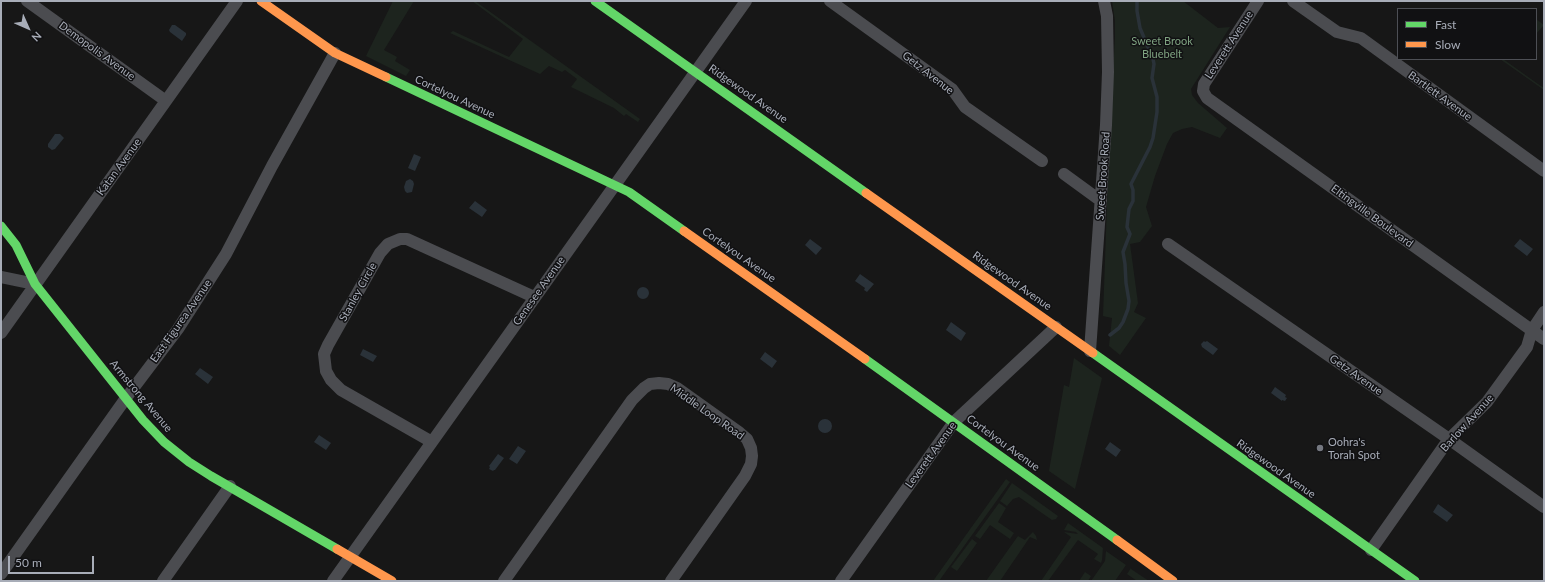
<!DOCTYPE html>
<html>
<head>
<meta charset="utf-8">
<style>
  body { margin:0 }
  #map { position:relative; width:1545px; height:582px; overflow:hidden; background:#171717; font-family:Lato,sans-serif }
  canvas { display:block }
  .frame { position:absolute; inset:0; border:2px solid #a8adb8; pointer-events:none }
  .legend { position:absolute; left:1397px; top:8px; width:140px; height:52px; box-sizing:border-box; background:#111113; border:1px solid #4d4f55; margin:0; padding:5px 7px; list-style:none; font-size:12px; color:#a8adb8 }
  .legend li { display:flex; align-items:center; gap:8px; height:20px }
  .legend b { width:20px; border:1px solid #4d4f55 }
  .north { position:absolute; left:8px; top:8px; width:40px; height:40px; -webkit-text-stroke:3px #111113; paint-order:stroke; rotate:135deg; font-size:11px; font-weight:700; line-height:16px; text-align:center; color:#a8adb8 }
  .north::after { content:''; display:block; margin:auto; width:14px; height:18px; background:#a8adb8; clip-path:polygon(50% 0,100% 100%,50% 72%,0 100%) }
  .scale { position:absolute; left:8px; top:556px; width:86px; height:18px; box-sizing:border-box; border:2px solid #a8adb8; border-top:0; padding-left:5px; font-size:12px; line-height:14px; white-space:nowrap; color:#a8adb8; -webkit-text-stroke:3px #111113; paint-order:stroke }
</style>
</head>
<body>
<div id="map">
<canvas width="1545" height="582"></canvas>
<div class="frame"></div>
<ul class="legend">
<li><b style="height:5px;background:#63d668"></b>Fast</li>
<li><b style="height:5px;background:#ff974d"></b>Slow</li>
</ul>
<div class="north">N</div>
<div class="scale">50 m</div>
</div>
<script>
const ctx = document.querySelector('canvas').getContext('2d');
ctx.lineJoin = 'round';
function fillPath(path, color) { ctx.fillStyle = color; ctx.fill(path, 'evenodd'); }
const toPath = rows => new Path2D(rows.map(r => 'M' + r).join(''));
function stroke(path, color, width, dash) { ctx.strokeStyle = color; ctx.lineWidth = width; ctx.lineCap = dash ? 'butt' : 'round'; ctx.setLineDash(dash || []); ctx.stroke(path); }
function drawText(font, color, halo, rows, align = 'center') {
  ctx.font = font + ' Lato,sans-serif'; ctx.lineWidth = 3; ctx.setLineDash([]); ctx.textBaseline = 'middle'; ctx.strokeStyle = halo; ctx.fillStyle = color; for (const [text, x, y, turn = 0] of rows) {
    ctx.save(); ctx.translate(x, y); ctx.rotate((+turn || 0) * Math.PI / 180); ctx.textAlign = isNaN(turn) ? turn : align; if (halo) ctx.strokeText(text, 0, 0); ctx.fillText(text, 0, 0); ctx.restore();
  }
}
const green = toPath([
  [393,1,414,1,384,50,397,57,395,61,410,70,406,76,366,56],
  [472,1,475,1,640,119,638,122,626,114,624,116,614,108,571,87,577,79,565,70,562,72,549,66,540,74,450,33,453,31,509,57,523,39],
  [1112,1,1183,1,1218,28,1230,27,1191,89,1192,95,1198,103,1227,128,1220,138,1192,127,1182,129,1173,133,1167,144,1155,176,1146,207,1152,226,1140,242,1130,244,1138,303,1134,312,1146,318,1120,355,1109,346,1112,318,1103,316,1109,148,1115,36,1115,21],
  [1536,19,1544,25,1536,34],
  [1500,59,1503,59,1538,84,1544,88,1544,90],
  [1074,358,1102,378,1075,489,1049,471,1064,385,1069,387],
  [1006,479,1010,482,939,581,933,581],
  [1012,483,1058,516,1056,519,1052,520,1019,497,1013,499,1007,506,1000,501],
  [999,503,1006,508,998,522,1014,533,1010,539,990,525,980,539,975,536],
  [1068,523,1103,548,1102,560,1101,563,1094,559,1098,554,1078,540,1048,581,1041,581,1071,537,1064,532,1078,534,1076,532,1064,530],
  [1033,532,1036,536,1037,540,1030,537,1000,581,986,581,1018,536,1025,540],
  [972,539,977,543,957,571,951,567],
  [1106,551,1126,565,1115,581,1091,581,1105,561],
  [1131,568,1131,569,1149,581,1137,581,1127,574],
  [1085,572,1091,576,1088,581,1079,581]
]);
const water = toPath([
  [172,25,175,25,186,33,186,35,182,41,170,32,169,30],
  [55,134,60,134,64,138,55,149,52,150,48,147,48,144],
  [414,154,421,157,415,171,408,168],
  [410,179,413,181,414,184,412,192,407,193,405,191,404,187,406,181],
  [475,201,487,210,482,217,469,208],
  [810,239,822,248,816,255,805,245],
  [1520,239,1533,249,1527,256,1514,246],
  [860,274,874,284,867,292,864,290,865,288,855,281],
  '637 293a6 6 0 1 1 12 0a6 6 0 1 1-12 0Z',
  [951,322,966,333,961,341,946,330],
  [1204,341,1205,342,1207,341,1218,349,1213,355,1202,347,1201,344],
  [363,349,377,356,373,362,360,355],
  [765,352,777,361,772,368,760,359],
  [200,368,213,377,208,384,195,374],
  [1275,387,1286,395,1285,397,1287,398,1285,401,1282,400,1282,401,1271,393],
  '818 426a7 7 0 1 1 14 0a7 7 0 1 1-14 0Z',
  [319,435,331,443,326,450,314,442],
  [1110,442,1121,450,1116,457,1105,449],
  [518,446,526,451,517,464,509,459],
  [498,454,504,458,495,470,494,470,493,471,489,469,490,467,489,466],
  [1438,504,1453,515,1447,522,1433,512]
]);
const stream = toPath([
  [1110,335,1119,328,1123,322,1128,309,1129,301,1126,283,1125,264,1123,252,1130,234,1127,227,1129,209,1133,201,1133,190,1131,184,1150,147,1153,138,1157,112,1157,97,1152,78,1154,64,1153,59,1140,28,1137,11,1137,1]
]);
const street = toPath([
  [27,1,166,101],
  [830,1,952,89,965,107,1042,161],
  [1258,1,1204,84,1203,91,1207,98,1544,339],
  [1293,1,1337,32,1361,38,1544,171],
  [1064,174,1101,201],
  [1168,244,1449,439,1544,507],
  [1,277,35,284],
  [1,333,237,1],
  [1090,351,1106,125,1108,72,1107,16,1104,1],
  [432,442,341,390,331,380,326,371,324,354,328,345,380,253,388,244,400,239,407,239,534,297],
  [1371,550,1449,439,1487,402,1527,347,1532,330,1544,312],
  [1,574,126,398,178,329,226,254,272,166,335,53],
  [163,581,230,486],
  [333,581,746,1],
  [504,581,632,400,644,388,650,384,659,383,668,384,677,388,740,433,747,439,751,448,752,456,751,464,745,476,671,581],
  [841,581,954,422,1056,327]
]);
const fast = toPath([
  [595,1,866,193],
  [386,77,629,192,684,231],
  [1,226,16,245,35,284,143,420,164,442,189,462,211,476,337,549],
  [1093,353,1415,581],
  [865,359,1117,540]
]);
const slow = toPath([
  [261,1,335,53,386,77],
  [866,193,1093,353],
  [684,231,865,359],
  [1117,540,1173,581],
  [337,549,392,581]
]);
const markers = [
  [1320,448,4,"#757880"]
];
const parkNames = [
  ["Sweet Brook",1162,41],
  ["Bluebelt",1162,54]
];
const streetNames = [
  ["Leverett Avenue",1229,45,-57],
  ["Demopolis Avenue",97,51,36],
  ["Getz Avenue",928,73,38],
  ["Ridgewood Avenue",748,94,35],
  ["Bartlett Avenue",1440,96,36],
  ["Cortelyou Avenue",455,97,25],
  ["Katan Avenue",119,167,-54],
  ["Sweet Brook Road",1103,176,-86],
  ["Eltingville Boulevard",1372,216,36],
  ["Cortelyou Avenue",739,255,35],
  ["Ridgewood Avenue",1012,281,35],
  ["Genesee Avenue",539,291,-55],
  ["Stanley Circle",358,292,-61],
  ["East Figurea Avenue",181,321,-55],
  ["Getz Avenue",1356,375,35],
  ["Armstrong Avenue",141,396,50],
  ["Middle Loop Road",707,412,35],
  ["Barlow Avenue",1467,423,-48],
  ["Cortelyou Avenue",1003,443,36],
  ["Leverett Avenue",931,455,-54],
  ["Ridgewood Avenue",1276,469,35]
];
const poiNames = [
  ["Oohra's",1328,442],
  ["Torah Spot",1328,455]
];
fillPath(green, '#1d241e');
fillPath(water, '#2a3239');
stroke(stream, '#2a3239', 3.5);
stroke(street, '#4b4c50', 12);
stroke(fast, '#63d668', 9);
stroke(slow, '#ff974d', 9);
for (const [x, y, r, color] of markers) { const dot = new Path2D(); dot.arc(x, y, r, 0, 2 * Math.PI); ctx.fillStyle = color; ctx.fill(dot); stroke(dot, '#111113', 1.5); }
drawText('11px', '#7fa381', '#111113', parkNames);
drawText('11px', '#a8adb8', '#111113', streetNames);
drawText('11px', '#a8adb8', '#111113', poiNames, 'left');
</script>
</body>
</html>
